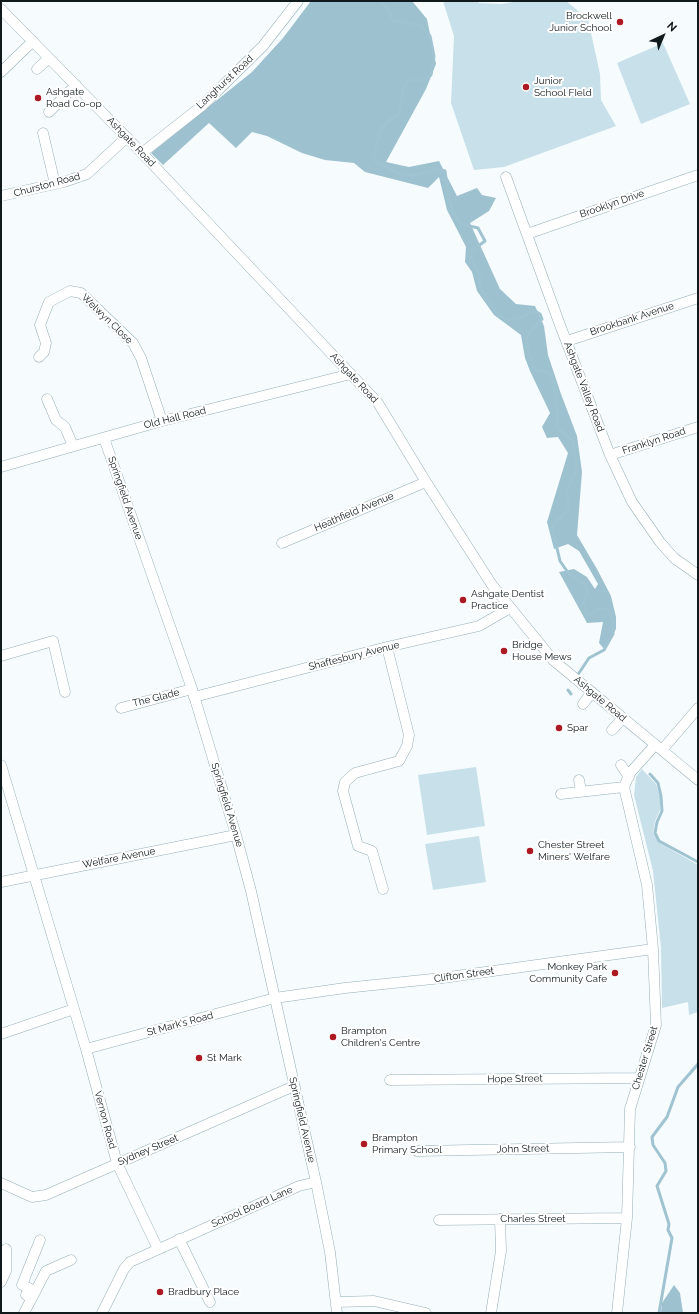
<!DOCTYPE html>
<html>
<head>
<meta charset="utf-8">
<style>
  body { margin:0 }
  #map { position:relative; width:699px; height:1314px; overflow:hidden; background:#f6fcfe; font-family:Raleway,sans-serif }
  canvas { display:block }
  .frame { position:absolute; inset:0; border:2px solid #101a1d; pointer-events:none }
  .north { position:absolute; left:643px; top:16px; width:40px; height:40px; -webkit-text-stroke:3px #fff; paint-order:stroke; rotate:44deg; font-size:11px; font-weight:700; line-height:16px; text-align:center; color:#101a1d }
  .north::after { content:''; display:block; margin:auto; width:14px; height:18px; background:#101a1d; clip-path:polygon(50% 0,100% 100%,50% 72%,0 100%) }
</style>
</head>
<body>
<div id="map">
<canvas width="699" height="1314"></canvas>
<div class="frame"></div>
<div class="north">N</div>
</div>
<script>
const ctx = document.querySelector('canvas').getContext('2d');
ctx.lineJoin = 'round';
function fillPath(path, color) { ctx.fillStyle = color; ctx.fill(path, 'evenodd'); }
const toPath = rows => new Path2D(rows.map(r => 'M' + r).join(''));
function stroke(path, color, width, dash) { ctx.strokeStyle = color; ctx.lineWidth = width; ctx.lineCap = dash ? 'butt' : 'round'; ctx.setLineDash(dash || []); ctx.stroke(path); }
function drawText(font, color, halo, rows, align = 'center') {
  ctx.font = font + ' Raleway,sans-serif'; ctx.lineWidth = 4; ctx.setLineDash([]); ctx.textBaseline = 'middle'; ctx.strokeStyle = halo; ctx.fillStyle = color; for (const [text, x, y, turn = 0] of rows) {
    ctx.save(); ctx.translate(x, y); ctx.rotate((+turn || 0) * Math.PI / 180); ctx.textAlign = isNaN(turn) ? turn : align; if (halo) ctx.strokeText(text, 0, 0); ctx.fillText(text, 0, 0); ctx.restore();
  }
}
const green = toPath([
  [443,1,478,1,479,3,502,4,518,1,566,1,588,19,600,74,601,100,616,126,504,167,474,170,451,103,454,36],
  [663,43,690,104,641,124,617,63],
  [476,767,485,826,427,835,418,775],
  [642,769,656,784,660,796,660,810,655,821,653,833,658,842,698,865,698,1012,689,1015,688,1002,662,1008,661,948,653,871,634,795,636,777],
  [479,836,486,882,433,890,425,844]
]);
const forest = toPath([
  [311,1,412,1,427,19,436,64,426,89,386,162,409,167,439,161,457,196,477,188,482,195,496,198,489,211,470,223,500,289,516,304,535,306,544,326,548,355,561,394,577,436,582,472,577,535,597,569,611,596,616,617,616,629,605,650,599,643,603,622,587,623,559,572,574,569,587,577,595,589,598,584,579,551,568,544,554,549,547,522,568,453,558,437,547,438,542,427,550,413,530,371,525,358,521,335,494,315,477,291,472,272,465,262,466,247,447,210,439,177,428,188,365,172,354,163,325,160,302,153,267,136,252,132,236,148,209,123,163,165,151,153,252,72,283,38],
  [674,1285,680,1293,683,1313,661,1313,662,1303]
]);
const stream = toPath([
  [381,1,388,9,393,21,418,24,423,28,430,36,434,56,431,75,422,81,414,80,407,82,404,88,399,114,387,122,381,130,374,152,374,160,399,174,415,175,437,169,445,171,448,194,453,213,461,224,478,228,485,241,473,250,471,257,480,277,479,282,481,289,497,312,506,320,516,319,535,311,540,314,542,319,529,333,526,339,527,347,535,370,549,373,553,379,557,407,557,427,572,440,577,468,566,493,569,508,552,527,560,561,569,574,586,586,588,592,584,596,586,615,592,614,600,608,611,611,613,626,613,634,604,650,589,658,579,673],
  [568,690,571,694],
  [650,774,658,783,661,796,662,811,657,822,655,833,659,841,698,862],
  [659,1313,672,1238,668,1230,669,1224,657,1186,666,1171,665,1163,653,1145,652,1137,667,1117,678,1087,698,1064]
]);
const minor = toPath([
  [1,9,142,153,378,403,426,482,492,585,553,660,698,780],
  [37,69,49,58],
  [1,72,33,41],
  [49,112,76,85],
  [43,133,55,184],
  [142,153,203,105,263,46,298,1],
  [506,177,560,325,610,455,632,502,660,542,674,558,698,575],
  [1,196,64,182,87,174,127,137],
  [527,234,698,175],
  [567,341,698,298],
  [39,357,44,352,46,343,40,325,49,302,70,291,81,293,133,343,141,358,162,421],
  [47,399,56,420,65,427,73,446],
  [104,438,192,689,236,835,251,891,316,1182],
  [610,455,698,427],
  [1,467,162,421,351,374],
  [282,543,426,482],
  [1,656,53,641,65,692],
  [194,697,387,647,479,626,510,608],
  [583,704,592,692],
  [121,708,192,689],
  [612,730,623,718],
  [662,750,698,708],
  [1,765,86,1049,117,1163,158,1249],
  [621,765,629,777],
  [579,780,581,791],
  [561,794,624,787],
  [1,882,236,835],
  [383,889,372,851,358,846,343,791,345,782,355,773,399,761,407,746,409,735,387,647],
  [1,1034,74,1009],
  [86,1049,275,998,345,988,442,978,653,949],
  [390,1080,639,1078],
  [417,1151,630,1147],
  [1,1183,32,1197,46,1195,294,1086],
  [439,1220,627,1218],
  [179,1239,210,1302],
  [1,1282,6,1271,6,1249],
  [31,1297,26,1295,29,1288,22,1285,40,1240],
  [337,1302,374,1301,426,1313],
  [24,1313,46,1271,71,1260],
  [102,1313,124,1269,130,1262,299,1186,316,1182,330,1252,337,1313],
  [491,1313,501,1251,500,1219],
  [617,1313,627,1218,630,1109,656,1025,653,949,647,885,624,787,630,773,655,745]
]);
const markers = [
  [620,22,4,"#ad1922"],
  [526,87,4,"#ad1922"],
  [38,98,4,"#ad1922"],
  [463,600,4,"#ad1922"],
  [504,651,4,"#ad1922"],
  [559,728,4,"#ad1922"],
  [530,851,4,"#ad1922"],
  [615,973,4,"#ad1922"],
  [333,1037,4,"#ad1922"],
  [199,1058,4,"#ad1922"],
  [364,1144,4,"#ad1922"],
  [160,1292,4,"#ad1922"]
];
const poiNames = [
  ["Brockwell",612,16,"right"],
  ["Junior School",612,28,"right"],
  ["Junior",534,81],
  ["School FIeld",534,93],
  ["Ashgate",46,92],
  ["Road Co-op",46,104],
  ["Ashgate Dentist",471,594],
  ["Practice",471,606],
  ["Bridge",512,645],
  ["House Mews",512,657],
  ["Spar",567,728],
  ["Chester Street",538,845],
  ["Miners' Welfare",538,857],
  ["Monkey Park",607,967,"right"],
  ["Community Cafe",607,979,"right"],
  ["Brampton",341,1031],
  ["Children's Centre",341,1043],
  ["St Mark",207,1058],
  ["Brampton",372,1138],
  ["Primary School",372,1150],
  ["Bradbury Place",168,1292]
];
const streetNames = [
  ["Langhurst Road",225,82,-43],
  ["Ashgate Road",131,142,46],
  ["Churston Road",47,185,-15],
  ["Brooklyn Drive",612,204,-19],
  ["Welwyn Close",107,319,44],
  ["Brookbank Avenue",632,319,-18],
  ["Ashgate Road",354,378,47],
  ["Ashgate Valley Road",584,387,69],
  ["Old Hall Road",175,418,-14],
  ["Franklyn Road",654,441,-18],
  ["Springfield Avenue",125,498,71],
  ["Heathfield Avenue",354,512,-23],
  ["Shaftesbury Avenue",354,656,-14],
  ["The Glade",156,698,-14],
  ["Ashgate Road",600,699,40],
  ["Springfield Avenue",227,805,73],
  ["Welfare Avenue",119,858,-11],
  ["Clifton Street",464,975,-8],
  ["St Mark's Road",180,1024,-15],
  ["Chester Street",645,1058,-73],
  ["Hope Street",515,1079,-1],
  ["Vernon Road",105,1120,75],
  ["Springfield Avenue",302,1120,77],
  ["John Street",523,1149,-1],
  ["Sydney Street",148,1150,-23],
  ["School Board Lane",252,1207,-24],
  ["Charles Street",533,1219]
];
fillPath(green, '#c7e0ea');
fillPath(forest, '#9ec1cf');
stroke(stream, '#a0c3d1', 3);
stroke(minor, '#95aeb8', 11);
stroke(minor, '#fff', 10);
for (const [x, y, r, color] of markers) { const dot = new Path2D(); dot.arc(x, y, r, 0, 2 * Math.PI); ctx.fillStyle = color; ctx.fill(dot); stroke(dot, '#fff', 1.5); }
drawText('10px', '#101a1d', '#fff', poiNames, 'left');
drawText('10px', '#101a1d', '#fff', streetNames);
</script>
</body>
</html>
